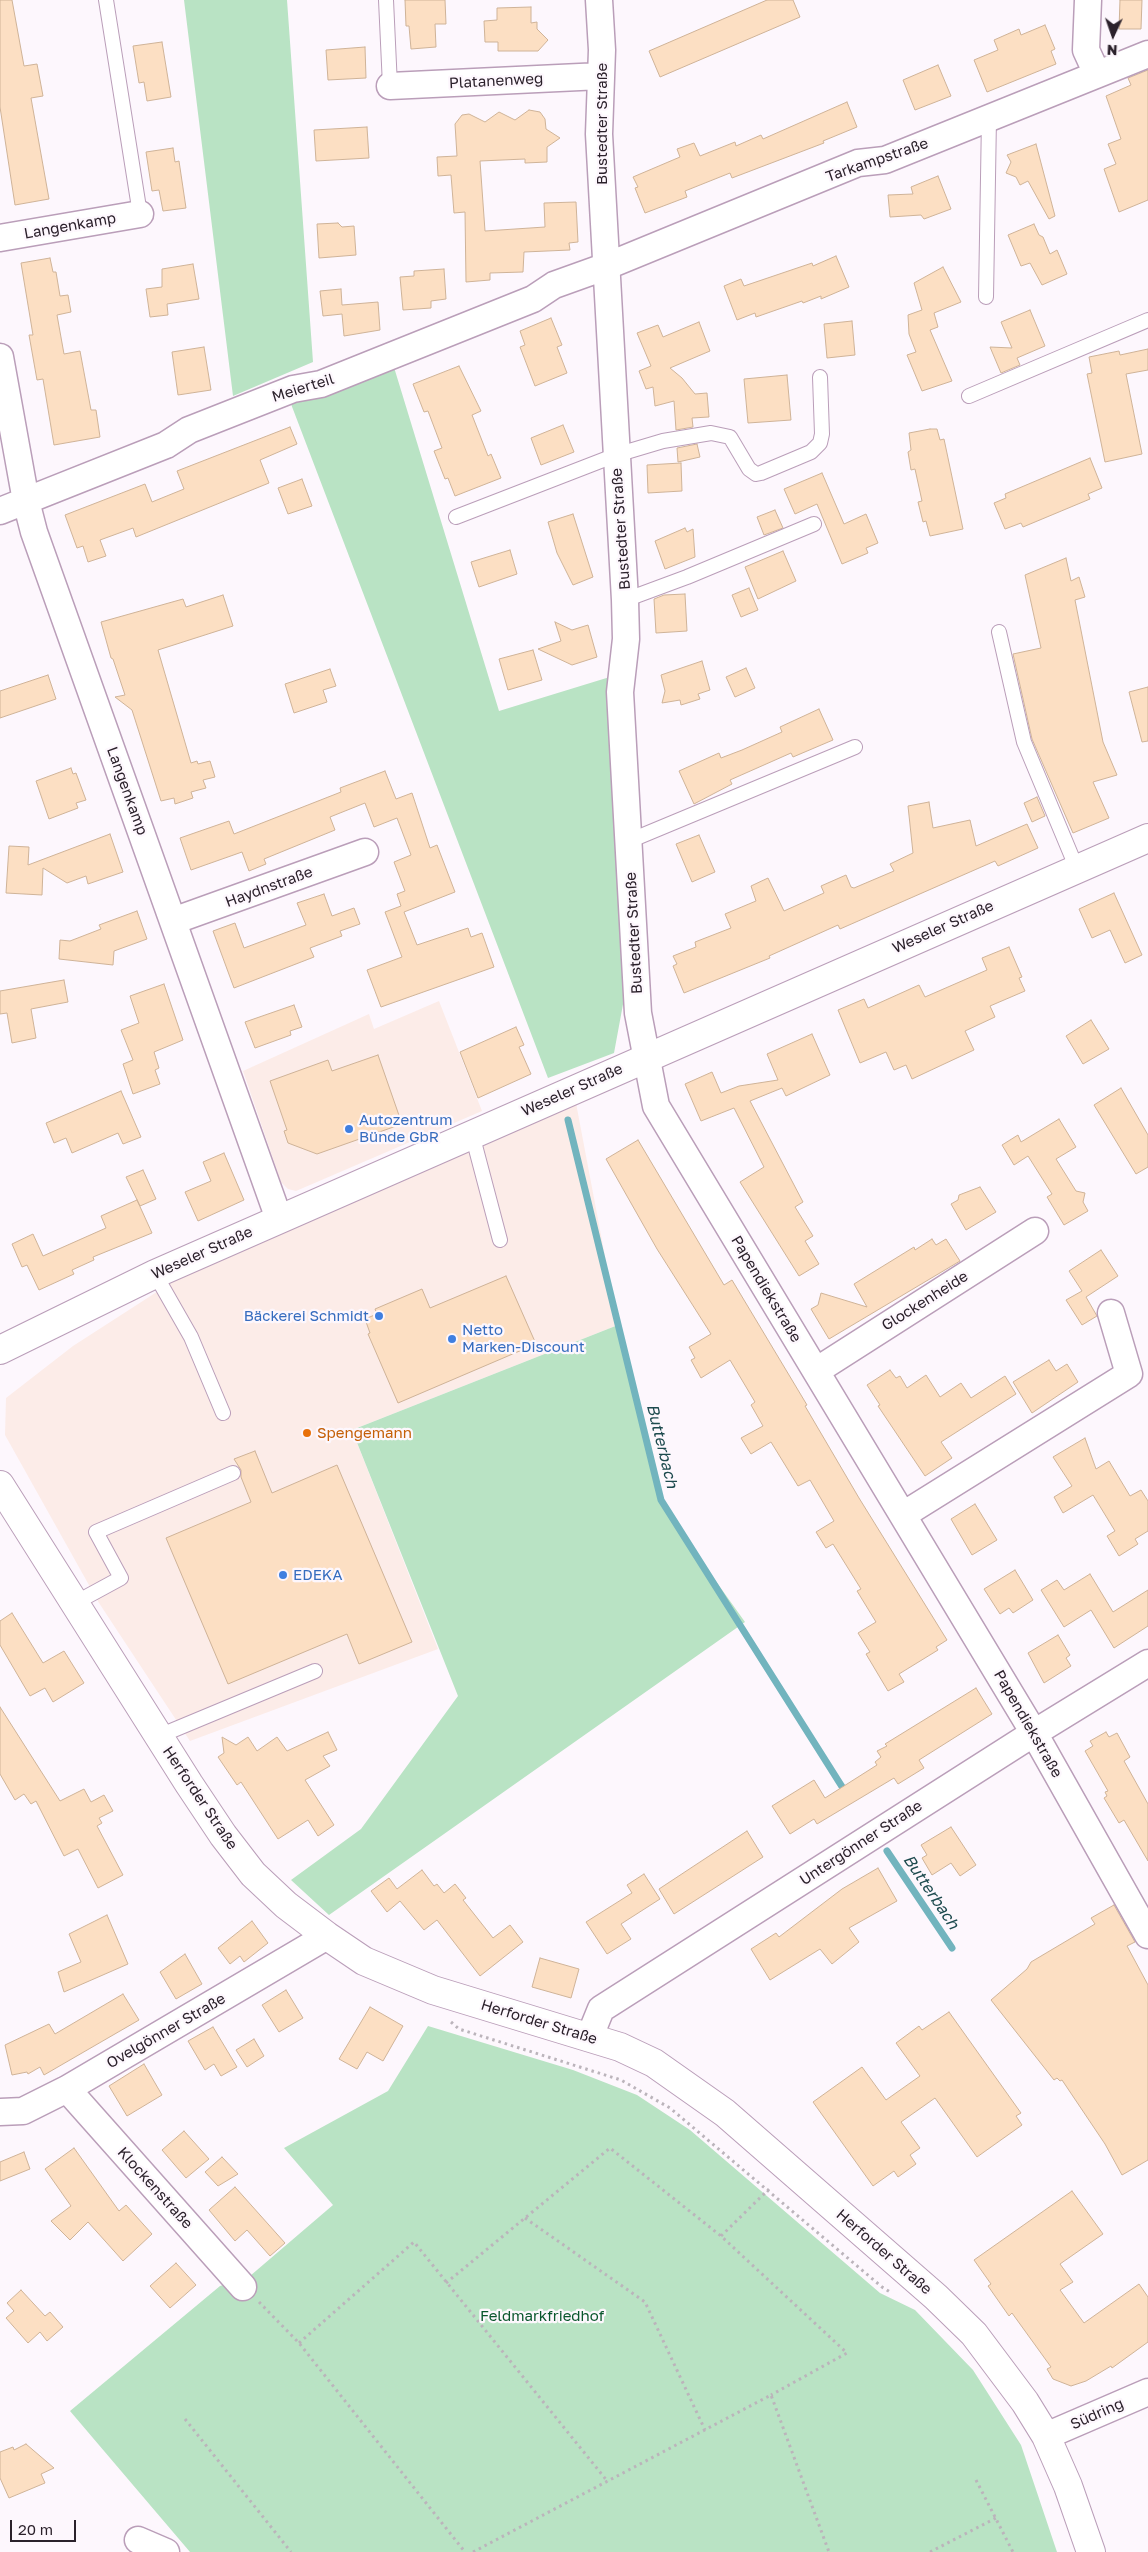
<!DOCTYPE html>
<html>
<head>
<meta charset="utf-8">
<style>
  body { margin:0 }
  #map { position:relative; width:1148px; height:2552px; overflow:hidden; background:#fdf7fd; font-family:"Golos Text",sans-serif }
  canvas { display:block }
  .north { position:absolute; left:1088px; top:10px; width:50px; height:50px; -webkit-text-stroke:4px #fdf7fd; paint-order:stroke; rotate:183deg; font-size:14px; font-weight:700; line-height:20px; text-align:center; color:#2b212b }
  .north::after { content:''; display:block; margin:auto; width:18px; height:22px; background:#2b212b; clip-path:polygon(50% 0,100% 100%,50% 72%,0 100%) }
  .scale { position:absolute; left:10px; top:2520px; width:66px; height:22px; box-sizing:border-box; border:2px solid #2b212b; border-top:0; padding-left:6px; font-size:15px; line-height:18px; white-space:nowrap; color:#2b212b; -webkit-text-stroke:4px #fdf7fd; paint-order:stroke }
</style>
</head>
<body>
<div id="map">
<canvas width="1148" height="2552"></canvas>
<div class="north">N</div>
<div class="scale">20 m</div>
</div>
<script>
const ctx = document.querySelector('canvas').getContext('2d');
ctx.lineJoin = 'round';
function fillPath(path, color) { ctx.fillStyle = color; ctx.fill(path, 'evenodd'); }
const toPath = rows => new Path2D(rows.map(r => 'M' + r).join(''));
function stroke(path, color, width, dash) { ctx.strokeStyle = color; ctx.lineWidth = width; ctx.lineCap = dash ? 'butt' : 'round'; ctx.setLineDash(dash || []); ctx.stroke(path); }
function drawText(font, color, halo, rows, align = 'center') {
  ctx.font = font + ' "Golos Text",sans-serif'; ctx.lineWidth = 4.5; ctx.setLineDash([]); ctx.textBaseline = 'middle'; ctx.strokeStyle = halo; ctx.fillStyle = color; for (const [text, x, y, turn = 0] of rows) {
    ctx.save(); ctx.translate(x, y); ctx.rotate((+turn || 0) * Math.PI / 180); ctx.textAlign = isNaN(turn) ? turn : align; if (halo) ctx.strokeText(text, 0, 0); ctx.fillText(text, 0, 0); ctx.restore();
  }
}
const commercial = toPath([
  [439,1001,482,1111,296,1191,288,1189,281,1182,243,1071,369,1014,374,1029],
  [576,1103,618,1325,352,1430,438,1649,190,1741,99,1603,5,1435,6,1398,73,1346,180,1277]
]);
const green = toPath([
  [184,0,287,0,313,362,233,396],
  [393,364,499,711,613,676,626,988,614,1053,548,1078,291,404],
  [618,1325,660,1503,745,1622,329,1915,291,1880,361,1829,458,1696,352,1430],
  [428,2026,573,2070,637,2095,690,2130,880,2293,915,2310,973,2370,1021,2445,1057,2552,190,2552,70,2411,220,2286,250,2276,333,2205,284,2148,388,2091]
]);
const stream = toPath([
  [568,1120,661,1500,846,1793],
  [887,1851,952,1948]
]);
const building = toPath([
  [0,0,12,0,24,66,37,64,43,96,31,98,49,199,15,205,0,107,0,0],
  [405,0,445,0,446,24,435,24,436,47,411,49,409,26,406,26,405,0],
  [767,0,793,0,800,17,660,77,649,51,767,0],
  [1120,0,1142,0,1141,29,1119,29,1120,0],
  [531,7,531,23,537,22,537,29,548,40,538,51,498,51,498,42,485,42,484,21,497,20,497,8,531,7],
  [1045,25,1055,49,1051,51,1056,64,987,92,974,60,998,50,994,40,1019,29,1021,35,1045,25],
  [162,42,171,97,147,101,144,82,139,83,133,46,162,42],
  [365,47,366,78,328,80,326,50,365,47],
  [938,65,951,96,915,110,903,80,938,65],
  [1148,70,1148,200,1119,212,1104,169,1116,164,1108,144,1121,139,1106,96,1131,85,1128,78,1148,70],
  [847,102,857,127,823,141,824,143,732,178,730,173,685,191,687,197,645,213,635,188,638,187,633,177,680,157,677,149,694,143,700,156,735,142,736,146,761,135,763,139,847,102],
  [529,110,540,112,545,119,546,129,560,138,547,147,547,162,525,163,525,159,480,161,485,231,545,227,544,203,576,202,578,242,569,243,570,250,524,252,523,272,490,273,490,280,466,282,465,212,454,213,451,175,438,176,437,157,457,156,455,124,462,115,469,114,485,122,499,112,515,120,529,110],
  [367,127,369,158,316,161,314,130,367,127],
  [1036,144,1055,216,1049,219,1028,181,1020,185,1016,177,1006,173,1011,162,1007,155,1036,144],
  [173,148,175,162,179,161,186,208,163,211,159,190,152,191,146,152,173,148],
  [938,176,951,209,924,219,921,215,890,217,888,195,913,194,911,187,938,176],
  [338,223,342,227,354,226,356,255,319,258,317,224,338,223],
  [1034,224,1039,235,1043,237,1050,254,1057,250,1067,274,1042,285,1030,263,1021,266,1008,235,1034,224],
  [836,256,849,287,821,299,821,296,803,303,802,301,756,317,755,313,737,320,724,286,741,279,744,286,812,263,813,266,836,256],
  [50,258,53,272,56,272,60,296,68,295,71,312,57,315,64,354,80,351,91,410,96,410,100,437,54,445,43,379,37,380,29,335,33,335,21,263,50,258],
  [193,264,199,299,167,304,168,315,150,317,146,289,162,287,162,269,193,264],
  [943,267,961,302,934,313,938,327,930,330,952,381,922,391,907,355,916,352,909,334,908,315,922,310,914,283,943,267],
  [444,269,446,299,431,301,431,308,403,310,400,277,414,276,414,271,444,269],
  [341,289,342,305,378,302,380,330,344,336,342,314,323,316,320,291,341,289],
  [1030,310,1045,346,1017,358,1020,365,1001,373,990,347,1012,348,1001,322,1030,310],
  [551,318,562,345,557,347,567,373,535,386,520,347,525,345,520,331,551,318],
  [852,321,855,355,827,358,824,324,852,321],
  [699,322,710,351,670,368,682,378,695,394,707,393,709,417,692,418,693,427,676,430,674,401,655,406,653,387,646,389,639,371,651,366,637,333,658,325,663,337,699,322],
  [204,347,211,390,178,395,172,352,204,347],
  [1148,349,1148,370,1126,374,1142,454,1105,462,1087,374,1092,373,1089,357,1119,351,1120,355,1148,349],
  [459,366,481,411,472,415,488,456,491,454,501,478,455,496,448,478,445,479,434,451,442,448,428,411,424,412,413,384,459,366],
  [787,375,791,420,748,423,744,379,787,375],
  [563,425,574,452,541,465,531,438,563,425],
  [290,427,297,444,260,460,269,483,136,537,133,528,100,540,106,556,88,562,83,546,77,548,65,515,145,484,152,502,184,489,177,471,290,427],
  [930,429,937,429,940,440,944,439,963,529,930,536,926,521,923,522,918,502,922,501,915,469,911,470,908,452,911,450,909,433,930,429],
  [697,444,700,457,678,462,677,448,697,444],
  [1090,458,1102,488,1088,494,1090,499,1023,527,1021,523,1005,529,994,503,1006,498,1005,494,1090,458],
  [681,463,682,491,648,493,647,465,681,463],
  [822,473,844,524,866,514,878,543,866,548,868,553,842,564,817,504,795,514,784,489,822,473],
  [302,479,312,506,288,514,278,488,302,479],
  [775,510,783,528,764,535,757,517,775,510],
  [573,514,593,577,573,585,557,553,548,522,573,514],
  [685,528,687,532,693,529,695,557,665,569,655,541,685,528],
  [510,550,517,574,479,587,471,562,510,550],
  [783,551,796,581,758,599,745,567,783,551],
  [1066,558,1071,581,1079,577,1085,597,1075,600,1103,742,1117,775,1093,782,1109,818,1073,833,1032,739,1013,654,1041,648,1025,575,1066,558],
  [749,588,758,610,741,617,732,595,749,588],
  [685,594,687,631,656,633,654,599,664,595,685,594],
  [223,595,233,626,158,650,191,763,197,761,198,764,210,761,215,777,203,780,206,788,191,792,193,798,175,804,174,798,161,801,132,710,115,697,125,695,113,659,111,658,101,622,183,599,186,607,223,595],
  [555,622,572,630,588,625,597,657,572,665,538,649,561,641,555,622],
  [533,650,542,680,508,690,499,659,533,650],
  [702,661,710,690,698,694,700,699,681,705,680,700,662,703,665,691,661,675,702,661],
  [746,668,755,688,735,697,726,677,746,668],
  [330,669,336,686,323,690,327,702,294,713,285,684,330,669],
  [48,675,56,699,0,718,0,691,48,675],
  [1148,687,1148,741,1142,742,1129,692,1148,687],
  [819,709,833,740,793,757,791,753,730,780,732,784,694,804,679,771,719,753,721,758,742,750,782,732,780,727,819,709],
  [71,768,73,774,76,773,86,800,76,803,78,808,49,819,36,781,71,768],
  [385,771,396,799,412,793,430,848,437,845,455,892,404,912,417,945,468,928,471,937,482,933,494,967,381,1007,367,970,402,957,385,912,401,906,397,894,405,891,394,862,411,855,397,818,374,827,365,803,330,817,335,830,264,859,266,864,249,871,242,852,191,870,180,838,229,821,234,834,341,792,340,788,385,771],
  [1037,797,1045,816,1032,822,1024,803,1037,797],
  [929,802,933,828,970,820,976,846,1027,824,1038,848,998,866,995,861,840,929,838,925,769,956,770,958,684,993,673,966,677,964,673,956,696,947,695,942,731,928,725,914,756,901,751,886,768,878,784,911,824,893,821,886,846,875,851,887,854,888,894,871,890,864,913,853,908,806,929,802],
  [110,834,123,872,88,884,86,876,67,883,43,868,42,895,6,893,9,846,29,847,28,865,110,834],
  [699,835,715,872,692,882,676,844,699,835],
  [1114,893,1142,955,1125,963,1110,930,1092,938,1079,909,1114,893],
  [324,894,332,916,354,908,360,924,340,931,342,936,310,948,314,957,234,988,213,931,235,923,244,948,306,925,297,903,324,894],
  [137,911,147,939,114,951,113,965,59,959,60,940,70,941,101,929,99,925,137,911],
  [1009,947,1022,977,1019,978,1025,991,990,1006,995,1017,965,1031,974,1050,912,1079,906,1065,894,1070,886,1052,860,1063,838,1010,864,999,868,1008,919,985,925,997,987,970,982,958,1009,947],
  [64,980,68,1002,31,1009,36,1038,12,1043,7,1013,0,1014,0,991,64,980],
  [164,984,183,1040,154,1052,159,1068,155,1070,160,1084,133,1094,123,1064,133,1060,121,1030,139,1023,130,996,164,984],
  [294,1005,302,1027,290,1031,291,1035,255,1048,245,1022,294,1005],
  [1091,1020,1109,1049,1083,1064,1066,1036,1091,1020],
  [516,1027,524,1045,519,1047,531,1074,478,1098,460,1052,516,1027],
  [812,1034,830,1075,786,1096,782,1088,750,1101,803,1202,795,1207,813,1236,805,1241,819,1264,799,1276,740,1182,764,1167,734,1108,701,1121,685,1084,712,1072,721,1093,739,1086,778,1080,767,1054,812,1034],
  [378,1055,402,1124,317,1154,288,1143,284,1131,287,1130,270,1081,328,1060,332,1071,378,1055],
  [1121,1088,1148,1135,1148,1167,1136,1174,1094,1105,1121,1088],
  [121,1091,141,1137,123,1144,118,1133,72,1153,66,1138,54,1143,46,1123,121,1091],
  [1059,1119,1076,1147,1056,1159,1076,1191,1085,1193,1083,1202,1088,1211,1064,1225,1047,1197,1052,1194,1028,1156,1014,1165,1002,1145,1018,1135,1021,1142,1059,1119],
  [638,1140,724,1285,732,1280,807,1405,805,1406,859,1498,947,1640,936,1647,938,1650,899,1674,904,1682,888,1691,866,1654,870,1652,858,1633,876,1622,857,1591,861,1589,833,1544,826,1548,816,1532,834,1521,810,1480,798,1486,771,1442,751,1454,741,1438,763,1426,751,1405,755,1402,730,1360,701,1378,691,1360,695,1358,689,1347,711,1334,657,1249,606,1159,638,1140],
  [224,1153,244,1200,198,1221,185,1192,211,1181,203,1162,224,1153],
  [143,1170,156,1199,140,1206,126,1177,143,1170],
  [980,1187,996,1212,966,1230,951,1204,958,1200,959,1195,980,1187],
  [137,1200,152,1233,93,1257,94,1260,72,1270,74,1274,39,1290,27,1265,22,1267,12,1244,33,1234,43,1256,106,1228,101,1216,137,1200],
  [932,1239,936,1245,946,1239,960,1261,829,1339,811,1309,818,1305,821,1293,867,1307,854,1284,914,1247,915,1250,932,1239],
  [1101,1250,1118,1276,1086,1297,1097,1316,1082,1325,1066,1300,1082,1291,1069,1271,1101,1250],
  [506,1276,536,1344,398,1403,368,1334,370,1333,365,1319,377,1314,375,1309,422,1289,430,1308,506,1276],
  [1049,1360,1056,1371,1067,1364,1078,1382,1032,1413,1013,1382,1049,1360],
  [890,1370,896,1378,900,1376,907,1388,926,1375,940,1397,961,1383,971,1398,1005,1376,1016,1394,941,1442,952,1458,925,1476,878,1406,880,1405,867,1385,890,1370],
  [1085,1438,1096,1469,1109,1461,1130,1496,1141,1490,1148,1501,1148,1531,1135,1539,1138,1544,1119,1556,1107,1536,1115,1531,1093,1495,1063,1513,1054,1497,1072,1486,1053,1457,1085,1438],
  [255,1451,272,1493,337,1465,412,1642,359,1664,347,1634,228,1684,166,1538,251,1502,241,1477,241,1470,234,1459,255,1451],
  [975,1504,997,1540,972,1555,951,1519,975,1504],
  [1015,1570,1033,1600,1013,1613,1009,1608,1000,1614,984,1589,1015,1570],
  [1090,1574,1113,1612,1148,1590,1148,1626,1114,1648,1091,1610,1064,1627,1041,1590,1057,1580,1064,1590,1090,1574],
  [12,1613,43,1663,64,1651,84,1683,53,1702,45,1688,30,1696,0,1645,0,1621,12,1613],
  [1058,1635,1070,1655,1066,1658,1071,1666,1044,1683,1028,1653,1058,1635],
  [976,1688,992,1714,919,1760,924,1768,898,1784,894,1778,817,1824,814,1819,790,1834,772,1806,814,1780,825,1798,877,1765,875,1762,881,1757,877,1751,887,1746,885,1744,976,1688],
  [0,1707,60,1801,84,1789,91,1802,104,1795,113,1811,99,1818,102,1823,97,1826,123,1875,98,1888,78,1849,64,1856,36,1801,31,1804,24,1794,15,1800,0,1774,0,1707],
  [328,1732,337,1750,323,1756,330,1766,305,1780,334,1825,318,1836,308,1820,278,1839,241,1782,237,1785,218,1757,224,1753,222,1737,236,1745,248,1737,257,1751,277,1737,287,1751,328,1732],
  [1106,1732,1109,1737,1117,1733,1130,1757,1124,1761,1148,1804,1148,1861,1124,1820,1119,1823,1104,1798,1107,1796,1105,1792,1108,1791,1085,1751,1093,1746,1090,1741,1106,1732],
  [951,1827,976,1865,960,1876,951,1863,932,1875,922,1858,927,1855,921,1845,951,1827],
  [747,1831,763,1857,674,1914,659,1889,747,1831],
  [878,1868,897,1901,849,1928,859,1942,832,1964,820,1949,770,1980,751,1949,776,1933,779,1937,842,1889,878,1868],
  [422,1870,434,1886,437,1884,444,1893,455,1884,466,1898,463,1900,493,1938,510,1925,523,1942,480,1976,437,1920,424,1930,400,1901,387,1912,371,1891,389,1878,397,1889,422,1870],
  [644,1874,660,1899,621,1924,631,1939,607,1954,586,1922,632,1893,627,1885,644,1874],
  [1114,1905,1135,1942,1127,1946,1148,1985,1148,2160,1122,2175,1105,2144,1062,2080,1060,2081,1057,2078,1054,2080,991,2000,1027,1969,1031,1962,1095,1924,1091,1918,1114,1905],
  [107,1915,128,1964,64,1992,58,1972,81,1962,69,1934,107,1915],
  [252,1921,268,1943,244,1962,240,1956,230,1964,218,1948,252,1921],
  [185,1954,202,1984,176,1999,160,1972,185,1954],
  [540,1958,579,1969,571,1998,532,1987,540,1958],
  [286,1990,303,2018,279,2032,262,2005,286,1990],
  [123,1994,139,2020,44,2075,40,2067,28,2074,27,2072,12,2075,5,2045,49,2024,55,2034,123,1994],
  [370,2007,403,2026,383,2061,367,2052,357,2069,339,2059,370,2007],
  [949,2012,1021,2113,1016,2116,1022,2125,977,2157,935,2098,901,2122,920,2148,910,2155,916,2164,898,2177,894,2171,873,2186,813,2102,862,2067,886,2100,920,2076,896,2043,919,2026,922,2030,949,2012],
  [213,2027,237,2067,221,2076,214,2064,205,2070,188,2041,213,2027],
  [254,2039,264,2056,247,2067,236,2050,254,2039],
  [144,2064,162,2095,127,2116,109,2086,144,2064],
  [184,2131,209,2159,186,2178,162,2150,184,2131],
  [74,2148,119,2211,126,2205,152,2234,123,2261,88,2222,70,2240,51,2221,71,2206,45,2169,74,2148],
  [24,2152,30,2169,0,2181,0,2162,24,2152],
  [222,2157,238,2174,218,2186,205,2172,222,2157],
  [235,2187,285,2243,270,2256,247,2230,235,2241,209,2210,235,2187],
  [1072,2191,1103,2234,1060,2264,1073,2282,1060,2290,1084,2323,1139,2284,1148,2297,1148,2342,1112,2368,1111,2366,1086,2381,1071,2386,1053,2379,1047,2369,1051,2367,1012,2313,1009,2316,988,2286,991,2284,974,2260,1072,2191],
  [176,2263,196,2285,170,2308,150,2286,176,2263],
  [21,2290,45,2316,50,2312,63,2327,47,2341,40,2332,28,2343,6,2318,14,2311,7,2303,21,2290],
  [26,2444,54,2468,41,2474,45,2483,9,2498,0,2478,0,2452,13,2447,14,2450,26,2444]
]);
const path = toPath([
  [451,2022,459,2029,621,2080,670,2108,882,2287,890,2292],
  [525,2218,645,2302,705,2430],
  [721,2236,769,2189],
  [446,2283,610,2148,721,2236,847,2353,771,2395],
  [259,2302,299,2343,465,2552],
  [299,2343,414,2242,608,2482],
  [185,2419,291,2552],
  [976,2480,1013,2552],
  [473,2552,771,2395,829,2552],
  [930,2552,996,2518]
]);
const lane = toPath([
  [106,0,140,214],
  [386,0,390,86],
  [986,297,989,118],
  [969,396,1148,320],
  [456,517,616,455,663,441,711,433,730,437,749,469,756,474,761,473,811,452,820,443,822,434,820,377],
  [625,600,687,577,814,524],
  [999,632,1024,742,1077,869],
  [629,841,855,747],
  [472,1134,500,1240],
  [155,1274,191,1337,223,1413],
  [75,1603,121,1578,96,1532,233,1473],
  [159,1736,315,1671]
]);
const street = toPath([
  [599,0,602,50,599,134,625,600,626,639,620,692,638,1013,656,1106,1034,1733,1148,1935],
  [1088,0,1086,50,1097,74],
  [390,86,601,76],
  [0,238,140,214],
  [0,357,26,501,34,532,279,1219],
  [0,511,166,445,189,430,293,389,321,384,533,299,554,285,607,266,858,163,885,160,1148,54],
  [173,921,365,852],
  [816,1371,1035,1231],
  [903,1515,1129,1374,1111,1313],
  [590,2036,601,2009,1034,1733,1148,1663],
  [67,2089,243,2287],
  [0,2112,23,2111,67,2089,327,1936],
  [1046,2436,1148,2392],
  [138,2540,166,2552]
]);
const secondary = toPath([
  [0,1350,155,1274,1148,838],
  [0,1485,189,1784,223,1835,253,1874,286,1905,327,1936,364,1961,433,1990,620,2047,654,2063,725,2113,936,2297,974,2334,1025,2402,1046,2436,1068,2486,1091,2552]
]);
const markers = [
  [349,1129,5,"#3f7fe0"],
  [379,1316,5,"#3f7fe0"],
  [452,1339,5,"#3f7fe0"],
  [307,1433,5,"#e8710a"],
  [283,1575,5,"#3f7fe0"]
];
const streetNames = [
  ["Platanenweg",496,81,-3],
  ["Bustedter Straße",602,124,-90],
  ["Tarkampstraße",877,160,-19],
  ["Langenkamp",70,226,-10],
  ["Meierteil",303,388,-17],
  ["Bustedter Straße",621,529,-94],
  ["Langenkamp",127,791,70],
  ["Haydnstraße",269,887,-20],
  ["Weseler Straße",943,927,-24],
  ["Bustedter Straße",634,933,-93],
  ["Weseler Straße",572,1090,-24],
  ["Weseler Straße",202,1253,-24],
  ["Papendiekstraße",766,1289,59],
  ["Glockenheide",925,1301,-32],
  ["Papendiekstraße",1028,1724,60],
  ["Herforder Straße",200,1798,56],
  ["Untergönner Straße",861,1843,-33],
  ["Herforder Straße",539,2022,17],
  ["Ovelgönner Straße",166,2031,-30],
  ["Klockenstraße",155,2188,48],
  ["Herforder Straße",884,2252,41],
  ["Südring",1097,2414,-24]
];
const shopNames = [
  ["Autozentrum",359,1120],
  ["Bünde GbR",359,1137],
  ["Bäckerei Schmidt",369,1316,"right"],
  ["Netto",462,1330],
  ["Marken-Discount",462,1347],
  ["EDEKA",293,1575]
];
const foodNames = [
  ["Spengemann",317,1433]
];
const parkNames = [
  ["Feldmarkfriedhof",542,2316]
];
const waterNames = [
  ["Butterbach",662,1446,76],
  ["Butterbach",931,1892,56]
];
fillPath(commercial, '#fcece8');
fillPath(green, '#b9e3c4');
stroke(stream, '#72b4be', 7);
fillPath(building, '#fcdfc3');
stroke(building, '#cfb398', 1);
stroke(lane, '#ba9eb9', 16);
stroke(street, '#ba9eb9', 29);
stroke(secondary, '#ba9eb9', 30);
stroke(path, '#bbb4bb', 3, [2.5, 4]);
stroke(lane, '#fff', 14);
stroke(street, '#fff', 26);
stroke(secondary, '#fff', 28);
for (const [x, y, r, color] of markers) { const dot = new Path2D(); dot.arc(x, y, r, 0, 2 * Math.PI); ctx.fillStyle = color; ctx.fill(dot); stroke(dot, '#fdf7fd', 2); }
drawText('15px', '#2b212b', '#fdf7fd', streetNames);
drawText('15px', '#366cbe', '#fdf7fd', shopNames, 'left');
drawText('15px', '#c56008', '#fdf7fd', foodNames, 'left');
drawText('15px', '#09562c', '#fdf7fd', parkNames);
drawText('italic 16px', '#1d4a4e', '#fdf7fd', waterNames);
</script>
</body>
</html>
